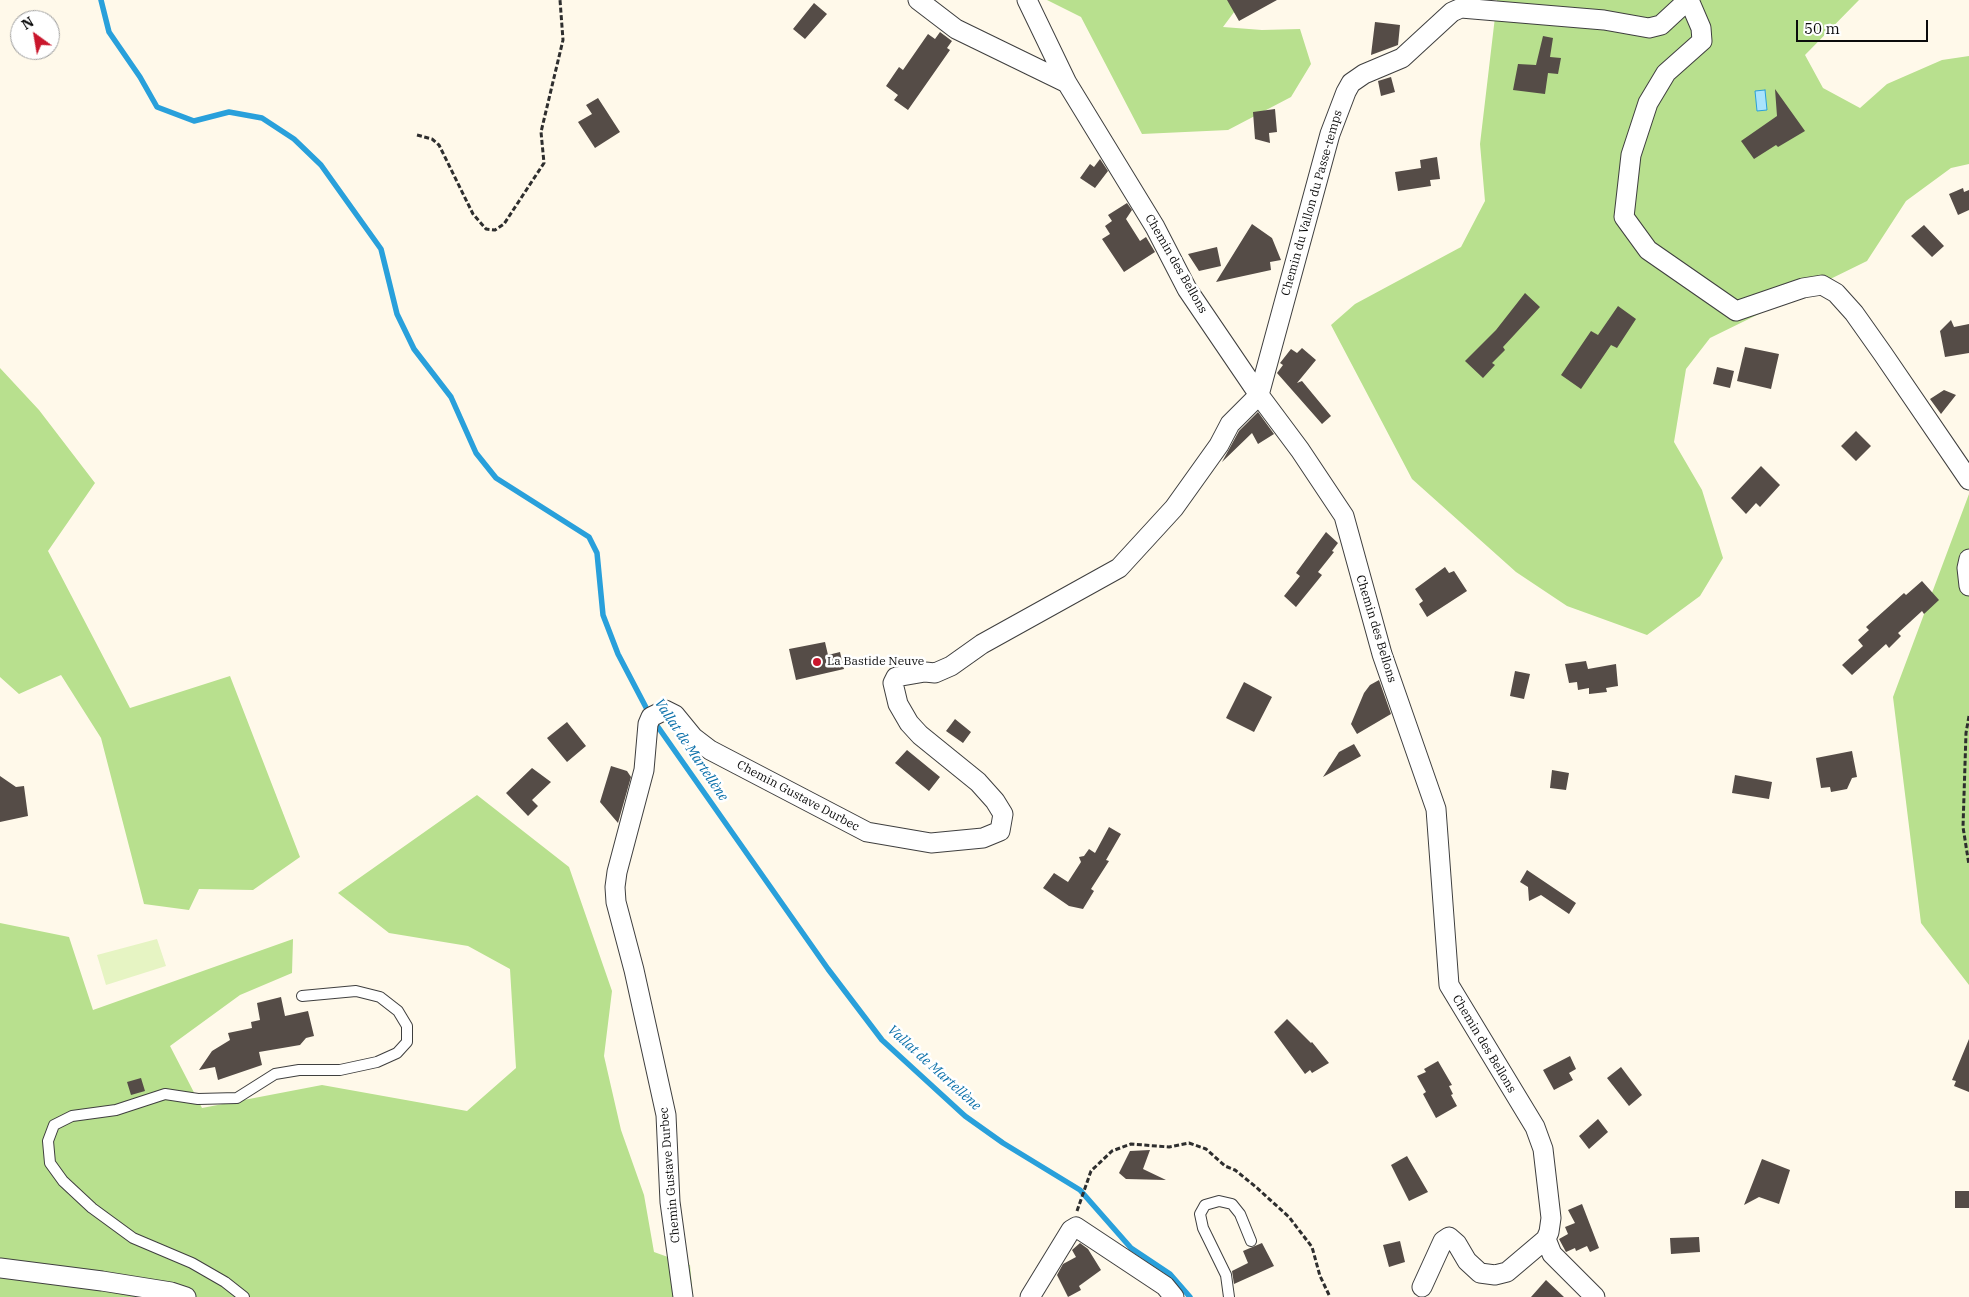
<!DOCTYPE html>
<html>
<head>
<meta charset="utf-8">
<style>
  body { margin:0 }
  #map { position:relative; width:1969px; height:1297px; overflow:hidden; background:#fff9ea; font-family:"IBM Plex Serif",serif }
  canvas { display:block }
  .north { position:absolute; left:10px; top:10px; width:50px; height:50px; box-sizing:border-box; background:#fff; border:1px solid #9e9e9e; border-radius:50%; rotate:328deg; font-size:14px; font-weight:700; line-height:20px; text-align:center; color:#0c0c0c }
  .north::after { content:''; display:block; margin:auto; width:18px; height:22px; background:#c9162c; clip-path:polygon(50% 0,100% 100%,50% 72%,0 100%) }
  .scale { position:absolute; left:1796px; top:20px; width:132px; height:22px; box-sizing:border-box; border:2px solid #0c0c0c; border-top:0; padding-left:6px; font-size:15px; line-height:18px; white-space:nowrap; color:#0c0c0c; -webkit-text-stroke:4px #fff; paint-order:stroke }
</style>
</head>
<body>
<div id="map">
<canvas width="1969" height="1297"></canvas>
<div class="north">N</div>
<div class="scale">50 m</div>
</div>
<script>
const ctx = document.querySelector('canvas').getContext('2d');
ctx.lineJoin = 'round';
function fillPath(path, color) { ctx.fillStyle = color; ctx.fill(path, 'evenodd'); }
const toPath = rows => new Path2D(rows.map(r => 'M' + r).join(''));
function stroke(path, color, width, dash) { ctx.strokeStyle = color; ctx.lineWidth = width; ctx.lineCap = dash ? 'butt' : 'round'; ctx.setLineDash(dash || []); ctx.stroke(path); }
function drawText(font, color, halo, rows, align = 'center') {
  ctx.font = font + ' "IBM Plex Serif",serif'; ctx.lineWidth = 5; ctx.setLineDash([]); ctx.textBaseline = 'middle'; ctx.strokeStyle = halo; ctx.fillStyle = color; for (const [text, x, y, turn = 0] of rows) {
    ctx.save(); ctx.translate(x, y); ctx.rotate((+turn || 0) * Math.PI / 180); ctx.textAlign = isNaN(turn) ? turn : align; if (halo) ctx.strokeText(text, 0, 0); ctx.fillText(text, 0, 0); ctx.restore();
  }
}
const forest = toPath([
  [1047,0,1243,0,1223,27,1262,30,1300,29,1311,64,1291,97,1228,130,1142,134,1081,17],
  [1497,0,1859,0,1805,55,1823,88,1860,108,1887,84,1942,60,1969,56,1969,164,1951,168,1906,201,1867,261,1710,338,1686,369,1674,442,1702,490,1723,558,1700,596,1647,635,1567,606,1516,572,1412,479,1331,325,1355,304,1461,247,1485,201,1480,144],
  [0,368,39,410,95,483,48,551,130,708,230,676,300,857,253,890,199,889,189,910,144,904,101,738,61,675,19,694,0,677],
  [1969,494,1969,985,1921,923,1893,697],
  [477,795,569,867,612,991,604,1056,621,1130,644,1195,654,1252,690,1265,693,1297,0,1297,0,923,69,937,93,1010,293,939,292,973,240,995,170,1046,202,1108,322,1085,467,1111,516,1068,510,969,468,946,389,933,338,893]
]);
const pitch = toPath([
  [157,939,166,966,106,985,97,955]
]);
const water = toPath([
  [1765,90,1767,110,1757,111,1755,91,1765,90]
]);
const stream = toPath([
  [101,0,109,32,140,77,157,107,194,121,229,112,262,118,294,139,321,165,381,249,397,314,414,349,451,397,476,453,496,478,589,537,597,553,603,615,618,654,651,717,828,969,882,1040,965,1116,1003,1143,1080,1190,1131,1248,1170,1274,1190,1297]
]);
const building = toPath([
  [1227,0,1277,0,1239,21],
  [814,3,827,14,805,39,793,29],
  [1375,22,1400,25,1398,45,1371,55],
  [940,32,952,41,947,48,950,50,908,110,894,100,898,95,886,86,899,67,903,70,928,34,935,39],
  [1543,36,1553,38,1550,57,1561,58,1558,74,1548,73,1545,94,1513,90,1518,64,1536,65],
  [1391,77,1395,92,1381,96,1378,81],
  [1775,89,1805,131,1778,147,1776,145,1754,159,1741,141,1777,116],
  [598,98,620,132,595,148,578,122,592,114,586,105],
  [1275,109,1277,132,1269,133,1270,143,1255,139,1253,112],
  [1437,157,1440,179,1430,180,1431,186,1398,191,1395,172,1421,168,1420,160],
  [1100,159,1108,171,1095,188,1080,178,1090,164,1094,167],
  [1963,188,1964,192,1969,190,1969,210,1958,215,1949,194],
  [1127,203,1132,210,1126,219,1140,241,1146,237,1155,252,1124,272,1102,239,1110,234,1105,226,1112,221,1108,215],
  [1252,224,1272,238,1281,260,1270,262,1271,270,1216,282],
  [1924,225,1944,246,1932,257,1911,236],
  [1217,247,1221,266,1199,271,1188,254],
  [1525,293,1540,307,1503,347,1505,350,1492,363,1495,365,1483,378,1465,361,1496,330],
  [1618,306,1636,319,1617,348,1611,345,1581,389,1561,375,1591,331,1598,335],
  [1951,320,1954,327,1969,324,1969,353,1945,357,1940,331],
  [1745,347,1779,354,1771,389,1737,381],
  [1302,348,1316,360,1297,383,1302,381,1331,416,1322,424,1277,373,1283,365,1280,363,1291,349,1297,353],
  [1717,367,1734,371,1730,388,1713,384],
  [1944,390,1956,395,1941,414,1930,399],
  [1258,412,1274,434,1258,444,1252,433,1222,462,1239,431],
  [1856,431,1871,446,1856,461,1841,446],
  [1761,466,1780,485,1760,507,1756,503,1746,514,1731,498],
  [1326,532,1338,543,1332,551,1334,552,1318,572,1322,575,1296,607,1284,596,1300,576,1296,573],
  [1445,567,1449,573,1454,571,1467,591,1427,617,1419,604,1423,601,1415,589],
  [1922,581,1939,600,1924,614,1922,611,1898,633,1901,636,1889,648,1886,644,1852,675,1842,665,1863,646,1858,640,1869,630,1866,627,1904,593,1906,595],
  [825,642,828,655,840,652,844,669,796,680,789,649],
  [1586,661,1588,669,1616,664,1618,686,1606,688,1607,692,1589,694,1589,688,1578,690,1577,682,1569,683,1565,664],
  [1515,671,1530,674,1524,699,1510,696],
  [1379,680,1391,714,1357,734,1351,724,1364,693,1370,685],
  [1244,682,1272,697,1254,732,1226,718],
  [955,719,971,732,963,743,946,731],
  [567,722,586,746,567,762,547,738],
  [1354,744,1361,756,1323,777,1339,752],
  [907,750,940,777,929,791,895,763],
  [1852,751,1857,777,1852,778,1847,789,1831,792,1830,787,1821,788,1816,758],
  [611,766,627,771,631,777,618,823,600,802],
  [532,768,551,782,532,800,538,806,528,816,506,793],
  [1552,770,1569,773,1566,790,1550,788],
  [1735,775,1772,782,1769,799,1732,793],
  [0,776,16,787,24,786,28,816,0,822],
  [1109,827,1121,834,1106,860,1109,861,1091,889,1094,891,1083,909,1069,906,1043,888,1054,873,1068,882,1081,862,1079,857,1084,856,1089,849,1095,853],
  [1527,870,1576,903,1569,914,1541,895,1529,901,1528,887,1520,882],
  [281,997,285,1016,308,1011,314,1036,306,1038,300,1045,259,1052,262,1065,218,1080,215,1067,199,1070,212,1051,230,1040,228,1033,252,1028,251,1022,260,1020,257,1003],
  [1287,1019,1311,1043,1312,1042,1329,1063,1312,1073,1310,1070,1305,1074,1274,1032],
  [1969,1039,1969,1092,1954,1086,1956,1081,1952,1080],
  [1570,1056,1576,1069,1569,1073,1573,1080,1554,1090,1543,1070],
  [1438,1061,1452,1085,1449,1086,1453,1094,1451,1095,1457,1106,1436,1118,1423,1094,1426,1092,1417,1076,1426,1072,1424,1069],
  [1621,1067,1642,1095,1629,1106,1607,1078],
  [141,1078,145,1091,131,1095,127,1082],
  [1598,1119,1608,1132,1589,1149,1579,1136],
  [1150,1150,1143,1169,1166,1180,1126,1179,1119,1173,1130,1151],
  [1407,1156,1428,1192,1409,1201,1391,1165],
  [1762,1159,1790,1170,1779,1204,1759,1197,1744,1205],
  [1955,1191,1969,1191,1969,1208,1955,1208],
  [1582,1204,1599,1248,1590,1252,1587,1246,1576,1251,1575,1248,1566,1252,1559,1239,1568,1234,1565,1227,1575,1223,1568,1210],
  [1699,1237,1700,1252,1671,1254,1670,1238],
  [1400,1241,1405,1262,1389,1267,1383,1245],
  [1080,1243,1088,1249,1101,1270,1079,1286,1081,1290,1068,1297,1057,1275,1063,1264,1076,1257,1072,1250],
  [1262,1243,1274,1266,1234,1284,1232,1271,1248,1263,1243,1251],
  [1546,1280,1564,1297,1531,1297]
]);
const path = toPath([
  [417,135,432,139,439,145,473,214,486,229,495,230,504,224,544,163,541,132,563,40,560,0],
  [1969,716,1966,733,1963,827,1969,865],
  [1077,1211,1091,1171,1112,1151,1131,1144,1169,1147,1189,1143,1206,1149,1225,1166,1235,1170,1256,1187,1289,1217,1312,1247,1320,1276,1330,1297]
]);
const service = toPath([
  [244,1297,225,1282,192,1263,133,1238,92,1208,63,1181,50,1163,48,1141,54,1125,72,1116,116,1110,165,1094,198,1099,237,1098,275,1074,299,1070,340,1070,377,1062,397,1053,407,1042,407,1026,398,1011,380,997,356,991,302,996],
  [1229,1297,1226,1275,1203,1228,1200,1214,1205,1205,1219,1201,1232,1204,1240,1214,1251,1241]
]);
const minor = toPath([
  [918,0,956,29,1067,83],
  [1027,0,1067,83,1155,227,1187,289,1259,395,1300,450,1344,516,1382,654,1436,809,1449,985,1535,1127,1543,1149,1551,1218,1549,1232,1546,1239,1552,1254,1595,1297],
  [1689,0,1701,28,1702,41,1666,73,1648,103,1631,155,1624,217,1648,250,1736,311,1803,288,1822,285,1836,293,1854,313,1883,354,1969,480],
  [1969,559,1967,568,1969,586],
  [0,1268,102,1281,171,1292,186,1297],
  [1422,1287,1443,1241,1449,1237,1457,1244,1467,1261,1480,1273,1495,1275,1507,1272,1546,1239],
  [683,1297,670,1202,666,1115,634,970,616,902,615,887,617,872,644,770,648,724,651,717,665,710,675,715,693,737,710,750,867,832,931,843,983,838,1000,831,1003,814,995,801,978,782,920,735,909,723,898,704,893,683,896,677,925,672,935,673,951,666,982,644,1119,568,1174,508,1219,445,1230,424,1259,395,1330,134,1346,92,1351,83,1364,74,1402,58,1452,12,1461,8,1604,20,1649,28,1661,25,1688,0],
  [1030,1297,1071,1230,1076,1227,1165,1286,1174,1297]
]);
const markers = [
  [817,662,5,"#c9162c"]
];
const streetNames = [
  ["Chemin du Vallon du Passe-temps",1312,203,-74],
  ["Chemin des Bellons",1176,264,60],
  ["Chemin des Bellons",1376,629,73],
  ["Chemin Gustave Durbec",798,796,28],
  ["Chemin des Bellons",1484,1044,59],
  ["Chemin Gustave Durbec",670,1175,-95]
];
const poiNames = [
  ["La Bastide Neuve",827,662]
];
const waterNames = [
  ["Vallat de Martellène",691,750,56],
  ["Vallat de Martellène",934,1068,42]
];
fillPath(forest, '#b8e08e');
fillPath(pitch, '#e6f4c3');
fillPath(water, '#a9e3fc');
stroke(water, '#29a0db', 1);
stroke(stream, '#29a0db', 5.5);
fillPath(building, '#554c47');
stroke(service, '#3f3f3f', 12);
stroke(minor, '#3f3f3f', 21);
stroke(path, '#2e2e2e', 3, [5, 2.5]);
stroke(service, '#fff', 10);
stroke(minor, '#fff', 19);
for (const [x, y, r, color] of markers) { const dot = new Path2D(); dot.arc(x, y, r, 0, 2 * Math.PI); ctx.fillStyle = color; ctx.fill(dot); stroke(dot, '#fff', 2); }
drawText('12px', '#0c0c0c', '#fff', streetNames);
drawText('12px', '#0c0c0c', '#fff', poiNames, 'left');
drawText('italic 14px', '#096fa9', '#fff', waterNames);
</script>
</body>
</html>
